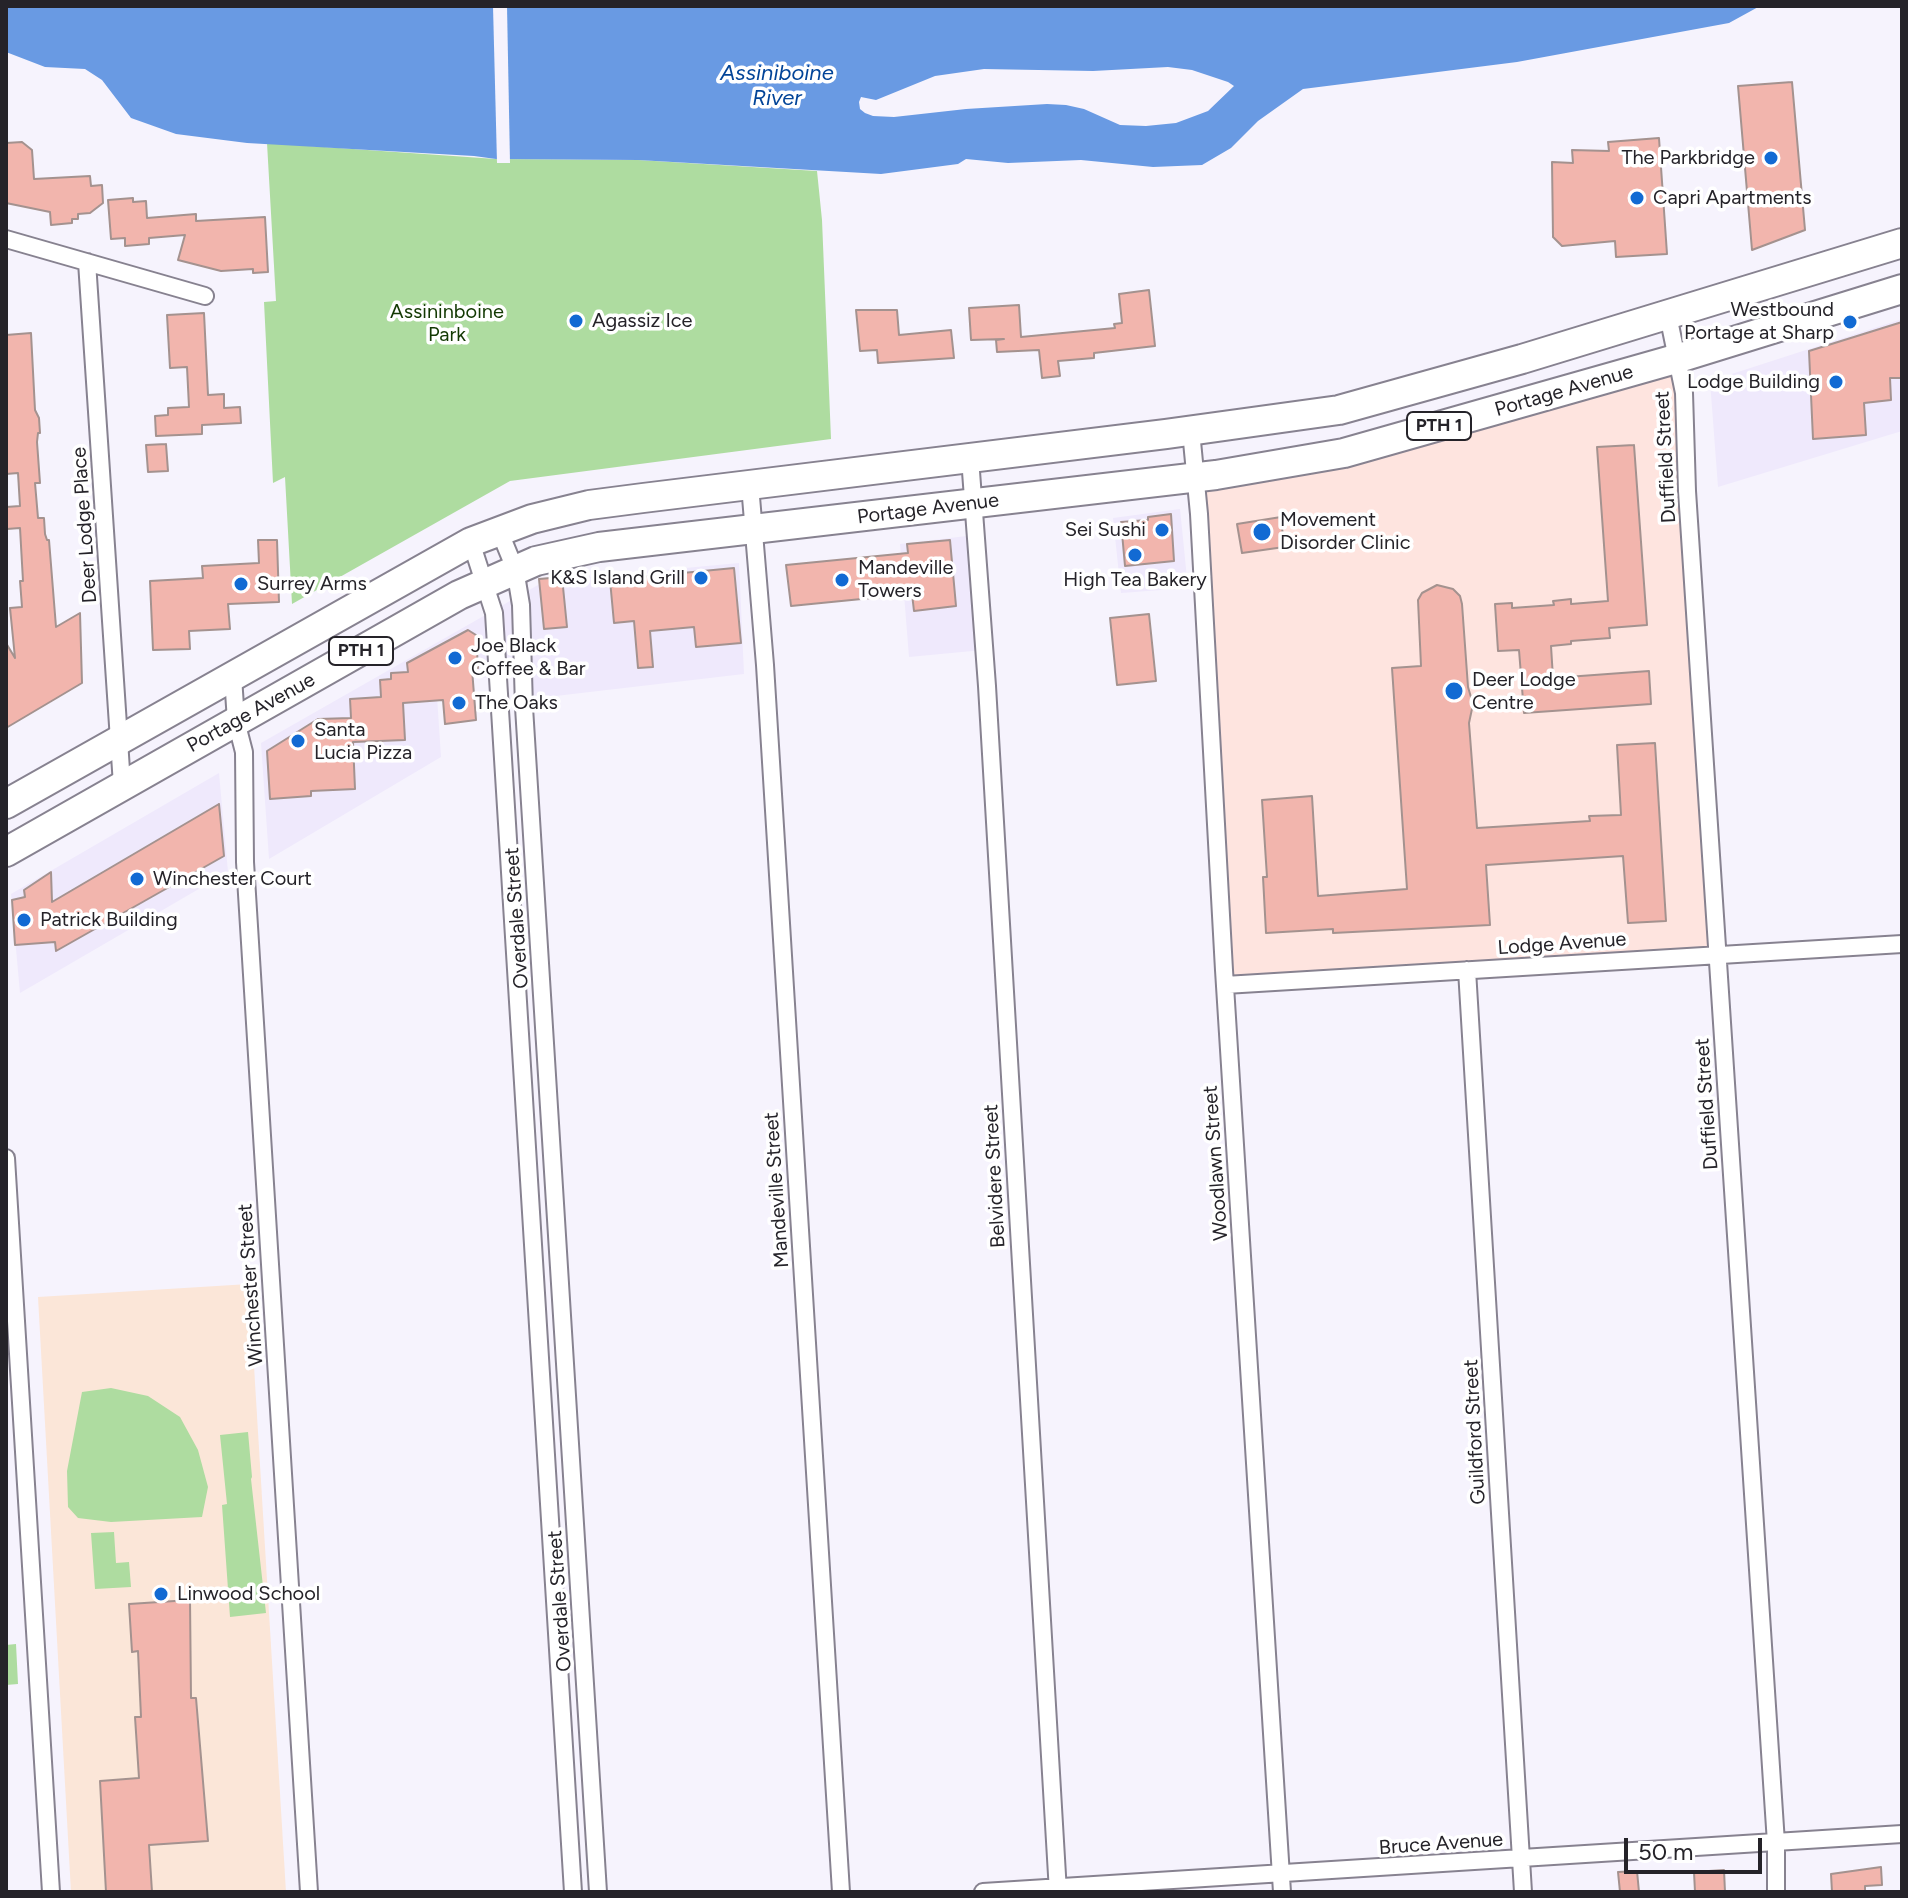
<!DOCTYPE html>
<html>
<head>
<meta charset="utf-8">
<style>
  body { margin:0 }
  #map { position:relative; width:1908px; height:1898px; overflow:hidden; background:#f6f3fd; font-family:Figtree,sans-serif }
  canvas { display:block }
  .frame { position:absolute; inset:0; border:8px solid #252329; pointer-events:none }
  .scale { position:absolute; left:1624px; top:1838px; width:138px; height:36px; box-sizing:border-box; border:4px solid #252329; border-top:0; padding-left:10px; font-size:24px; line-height:28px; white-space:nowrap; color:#252329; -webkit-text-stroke:6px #fff; paint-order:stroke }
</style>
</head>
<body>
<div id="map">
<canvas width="1908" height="1898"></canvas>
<div class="frame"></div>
<div class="scale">50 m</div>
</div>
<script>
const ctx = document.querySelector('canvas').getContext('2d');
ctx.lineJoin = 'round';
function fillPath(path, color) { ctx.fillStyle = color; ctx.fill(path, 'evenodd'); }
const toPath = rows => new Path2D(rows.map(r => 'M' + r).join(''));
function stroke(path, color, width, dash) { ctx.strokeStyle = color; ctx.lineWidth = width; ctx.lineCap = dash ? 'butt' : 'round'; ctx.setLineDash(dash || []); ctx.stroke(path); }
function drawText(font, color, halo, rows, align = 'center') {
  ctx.font = font + ' Figtree,sans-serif'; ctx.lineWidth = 7; ctx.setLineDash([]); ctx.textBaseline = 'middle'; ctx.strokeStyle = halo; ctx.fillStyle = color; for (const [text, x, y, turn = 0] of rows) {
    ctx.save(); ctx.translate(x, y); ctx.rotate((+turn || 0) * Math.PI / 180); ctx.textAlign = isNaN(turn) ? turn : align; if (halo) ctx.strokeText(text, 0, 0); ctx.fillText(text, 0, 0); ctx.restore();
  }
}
const built = toPath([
  [1902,319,1902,431,1718,487,1710,381],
  [1180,509,1188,588,1121,593,1113,518],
  [975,535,983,650,909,657,900,544],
  [739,563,744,674,547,697,525,708,524,675,436,681,441,757,269,859,261,743,545,581],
  [219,773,228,872,20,993,11,894]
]);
const education = toPath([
  [249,1284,286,1892,71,1892,38,1297]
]);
const medical = toPath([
  [1679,358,1717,955,1225,985,1195,477]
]);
const green = toPath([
  [267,143,496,159,638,160,817,171,822,220,831,439,510,481,292,604,285,477,273,483,264,302,276,301],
  [111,1388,148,1396,180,1417,198,1450,208,1487,202,1517,111,1522,78,1518,68,1507,67,1471,82,1392],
  [248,1432,252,1477,251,1479,266,1613,230,1617,222,1505,227,1504,220,1435],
  [114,1532,116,1563,129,1562,131,1587,95,1589,91,1533],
  [16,1644,18,1684,6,1685,6,1645]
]);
const water = toPath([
  [6,6,1760,6,1729,23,1517,62,1303,89,1258,121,1231,148,1202,165,1153,167,1081,160,1008,163,966,159,958,164,881,174,638,160,496,159,474,156,247,143,176,134,131,118,102,80,85,69,45,67,6,52],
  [1168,67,1192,70,1228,82,1234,86,1208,111,1176,123,1146,126,1120,125,1084,109,1066,105,1047,104,966,109,894,117,873,116,865,113,860,109,859,102,861,97,876,100,935,76,984,69,1093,71]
]);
const pier = toPath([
  [493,6,507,6,510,163,497,163]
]);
const building = toPath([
  [1792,82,1805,230,1752,250,1738,86,1792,82],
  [1659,138,1667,254,1616,257,1615,241,1562,246,1553,237,1552,162,1573,163,1572,150,1609,151,1608,142,1659,138],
  [22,142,32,150,34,179,90,176,91,186,102,185,103,203,90,213,78,214,78,219,72,219,72,223,51,225,50,212,6,203,6,143,22,142],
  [133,198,133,202,146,201,147,218,196,214,196,221,265,217,268,272,253,273,253,269,221,271,178,260,185,235,149,238,149,244,125,246,125,238,111,239,108,200,133,198],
  [1149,290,1155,346,1094,353,1094,358,1058,361,1060,376,1042,378,1039,350,997,352,996,340,1004,339,971,340,969,308,1019,305,1021,337,1115,328,1114,324,1122,323,1119,294,1149,290],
  [856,310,897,310,899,335,951,330,954,358,878,363,877,350,860,351,856,310],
  [204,313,208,395,224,394,224,408,240,407,241,423,202,425,202,434,156,436,155,416,168,415,168,408,189,407,187,367,170,368,167,315,204,313],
  [1902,322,1902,378,1890,378,1891,400,1864,403,1866,435,1813,439,1809,351,1902,322],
  [31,333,35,410,39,418,40,433,38,433,37,442,40,483,35,483,38,518,44,518,45,534,47,540,49,540,56,627,80,613,82,683,6,728,6,643,15,658,10,608,22,607,20,581,23,581,20,528,7,529,6,516,6,507,20,506,18,473,6,474,6,335,31,333],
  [166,444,168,471,148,472,146,445,166,444],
  [1634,445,1647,625,1609,628,1610,638,1571,641,1571,644,1551,646,1553,678,1649,671,1651,704,1524,713,1519,650,1498,651,1495,604,1512,603,1512,608,1554,605,1553,601,1571,599,1571,604,1608,601,1597,447,1634,445],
  [1171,514,1174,561,1125,566,1121,522,1148,520,1148,517,1171,514],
  [1281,517,1284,547,1242,553,1237,524,1281,517],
  [258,540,277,540,279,602,228,604,230,629,189,631,190,649,153,650,150,581,203,578,202,566,259,563,258,540],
  [950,540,956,606,914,611,912,594,791,606,786,565,908,553,907,544,950,540],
  [734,568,741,643,696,647,694,627,650,631,653,667,638,668,634,621,614,623,610,580,734,568],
  [562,577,567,627,544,629,539,579,562,577],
  [1437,585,1453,589,1460,596,1462,604,1468,687,1473,704,1469,723,1477,828,1590,821,1589,816,1621,815,1617,745,1655,743,1666,921,1628,923,1623,856,1486,865,1490,925,1333,933,1333,929,1266,933,1263,877,1267,877,1262,800,1312,796,1318,896,1407,889,1392,668,1421,666,1418,600,1422,593,1437,585],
  [1149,614,1156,681,1117,685,1110,618,1149,614],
  [468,630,476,635,478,668,472,669,476,720,445,724,443,700,403,703,405,740,353,742,355,789,311,791,311,796,270,799,267,751,318,719,351,718,350,699,381,697,380,680,391,679,391,673,408,672,407,663,468,630],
  [219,804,224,856,56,951,55,942,15,945,12,900,25,897,24,890,51,872,52,902,219,804],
  [190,1600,191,1698,196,1698,208,1841,149,1845,152,1892,106,1892,100,1781,139,1778,135,1717,141,1717,138,1651,132,1652,129,1604,190,1600],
  [1881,1867,1882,1885,1865,1886,1865,1892,1832,1892,1831,1874,1881,1867],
  [1724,1870,1725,1892,1695,1892,1694,1872,1724,1870],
  [1637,1871,1639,1892,1620,1892,1618,1872,1637,1871]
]);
const minor = toPath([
  [6,239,205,296],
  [87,262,122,785],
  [1668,315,1684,393,1687,491,1776,1843,1776,1892],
  [1191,431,1199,514,1224,970,1282,1892],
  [970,458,987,686,1058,1892],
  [750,485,765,665,841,1892],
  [499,530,515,569,521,605,524,707,598,1892],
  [471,542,494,613,573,1892],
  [233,677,236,721,244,752,245,862,309,1892],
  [1467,970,1523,1892],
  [1225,985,1902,944],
  [6,1158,51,1892],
  [983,1892,1902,1834]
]);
const trunk = toPath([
  [6,804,471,542,532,519,589,505,643,498,1166,434,1339,410,1522,359,1902,243],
  [6,852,459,595,536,561,599,547,1216,475,1344,453,1679,358,1902,289]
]);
const markers = [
  [1771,158,8,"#126ad3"],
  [1637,198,8,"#126ad3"],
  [576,321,8,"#126ad3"],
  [1850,322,8,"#126ad3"],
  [1836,382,8,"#126ad3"],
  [1162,530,8,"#126ad3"],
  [1262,532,10,"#126ad3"],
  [1135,555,8,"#126ad3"],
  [701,578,8,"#126ad3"],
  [842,580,8,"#126ad3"],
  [241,584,8,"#126ad3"],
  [455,658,8,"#126ad3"],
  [1454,691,10,"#126ad3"],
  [459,703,8,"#126ad3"],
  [298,741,8,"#126ad3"],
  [137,879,8,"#126ad3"],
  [24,920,8,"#126ad3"],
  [161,1594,8,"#126ad3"]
];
const shields = [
  [1439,426,64],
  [361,651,64]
];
const shieldNames = [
  ["PTH 1",1439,426],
  ["PTH 1",361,651]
];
const poiNames = [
  ["The Parkbridge",1755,158,"right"],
  ["Capri Apartments",1653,198],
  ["Westbound",1834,310,"right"],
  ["Portage at Sharp",1834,333,"right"],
  ["Agassiz Ice",592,321],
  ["Lodge Building",1820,382,"right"],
  ["Movement",1280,520],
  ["Disorder Clinic",1280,543],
  ["Sei Sushi",1146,530,"right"],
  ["Mandeville",858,568],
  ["Towers",858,591],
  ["K&S Island Grill",685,578,"right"],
  ["High Tea Bakery",1135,580,"center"],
  ["Surrey Arms",257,584],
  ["Joe Black",471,646],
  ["Coffee & Bar",471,669],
  ["Deer Lodge",1472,680],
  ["Centre",1472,703],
  ["The Oaks",475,703],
  ["Santa",314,730],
  ["Lucia Pizza",314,753],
  ["Winchester Court",153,879],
  ["Patrick Building",40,920],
  ["Linwood School",177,1594]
];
const parkNames = [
  ["Assininboine",447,312],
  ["Park",447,335]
];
const streetNames = [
  ["Portage Avenue",1564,391,-16],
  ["Duffield Street",1666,457,-93],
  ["Portage Avenue",928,509,-7],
  ["Deer Lodge Place",85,525,-94],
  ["Portage Avenue",251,713,-29],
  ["Overdale Street",517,918,-94],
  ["Lodge Avenue",1562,944,-4],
  ["Duffield Street",1707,1104,-94],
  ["Woodlawn Street",1216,1163,-94],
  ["Belvidere Street",995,1176,-93],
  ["Mandeville Street",777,1190,-94],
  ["Winchester Street",251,1285,-94],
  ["Guildford Street",1475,1432,-93],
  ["Overdale Street",560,1601,-94],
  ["Bruce Avenue",1441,1844,-4]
];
const waterNames = [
  ["Assiniboine",777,74],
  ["River",777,99]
];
fillPath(built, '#efe9fc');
fillPath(education, '#fbe6d8');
fillPath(medical, '#fee4df');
fillPath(green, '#aedca0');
fillPath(water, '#699ae3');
fillPath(pier, '#f6f3fd');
fillPath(building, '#f2b5ad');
stroke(building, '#a4928f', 2);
stroke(minor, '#878290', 20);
stroke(trunk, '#878290', 32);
stroke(minor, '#fff', 16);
stroke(trunk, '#fff', 28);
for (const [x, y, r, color] of markers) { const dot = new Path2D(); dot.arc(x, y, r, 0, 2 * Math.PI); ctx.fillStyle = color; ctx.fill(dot); stroke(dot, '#fff', 3); }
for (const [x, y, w] of shields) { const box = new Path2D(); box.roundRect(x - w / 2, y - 14, w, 28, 6); ctx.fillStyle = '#fff'; ctx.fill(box); stroke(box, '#252329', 2); }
drawText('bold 18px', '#252329', null, shieldNames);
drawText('20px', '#252329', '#fff', poiNames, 'left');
drawText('20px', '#133903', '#fff', parkNames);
drawText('20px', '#252329', '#fff', streetNames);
drawText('italic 22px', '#024498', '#fff', waterNames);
</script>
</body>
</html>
